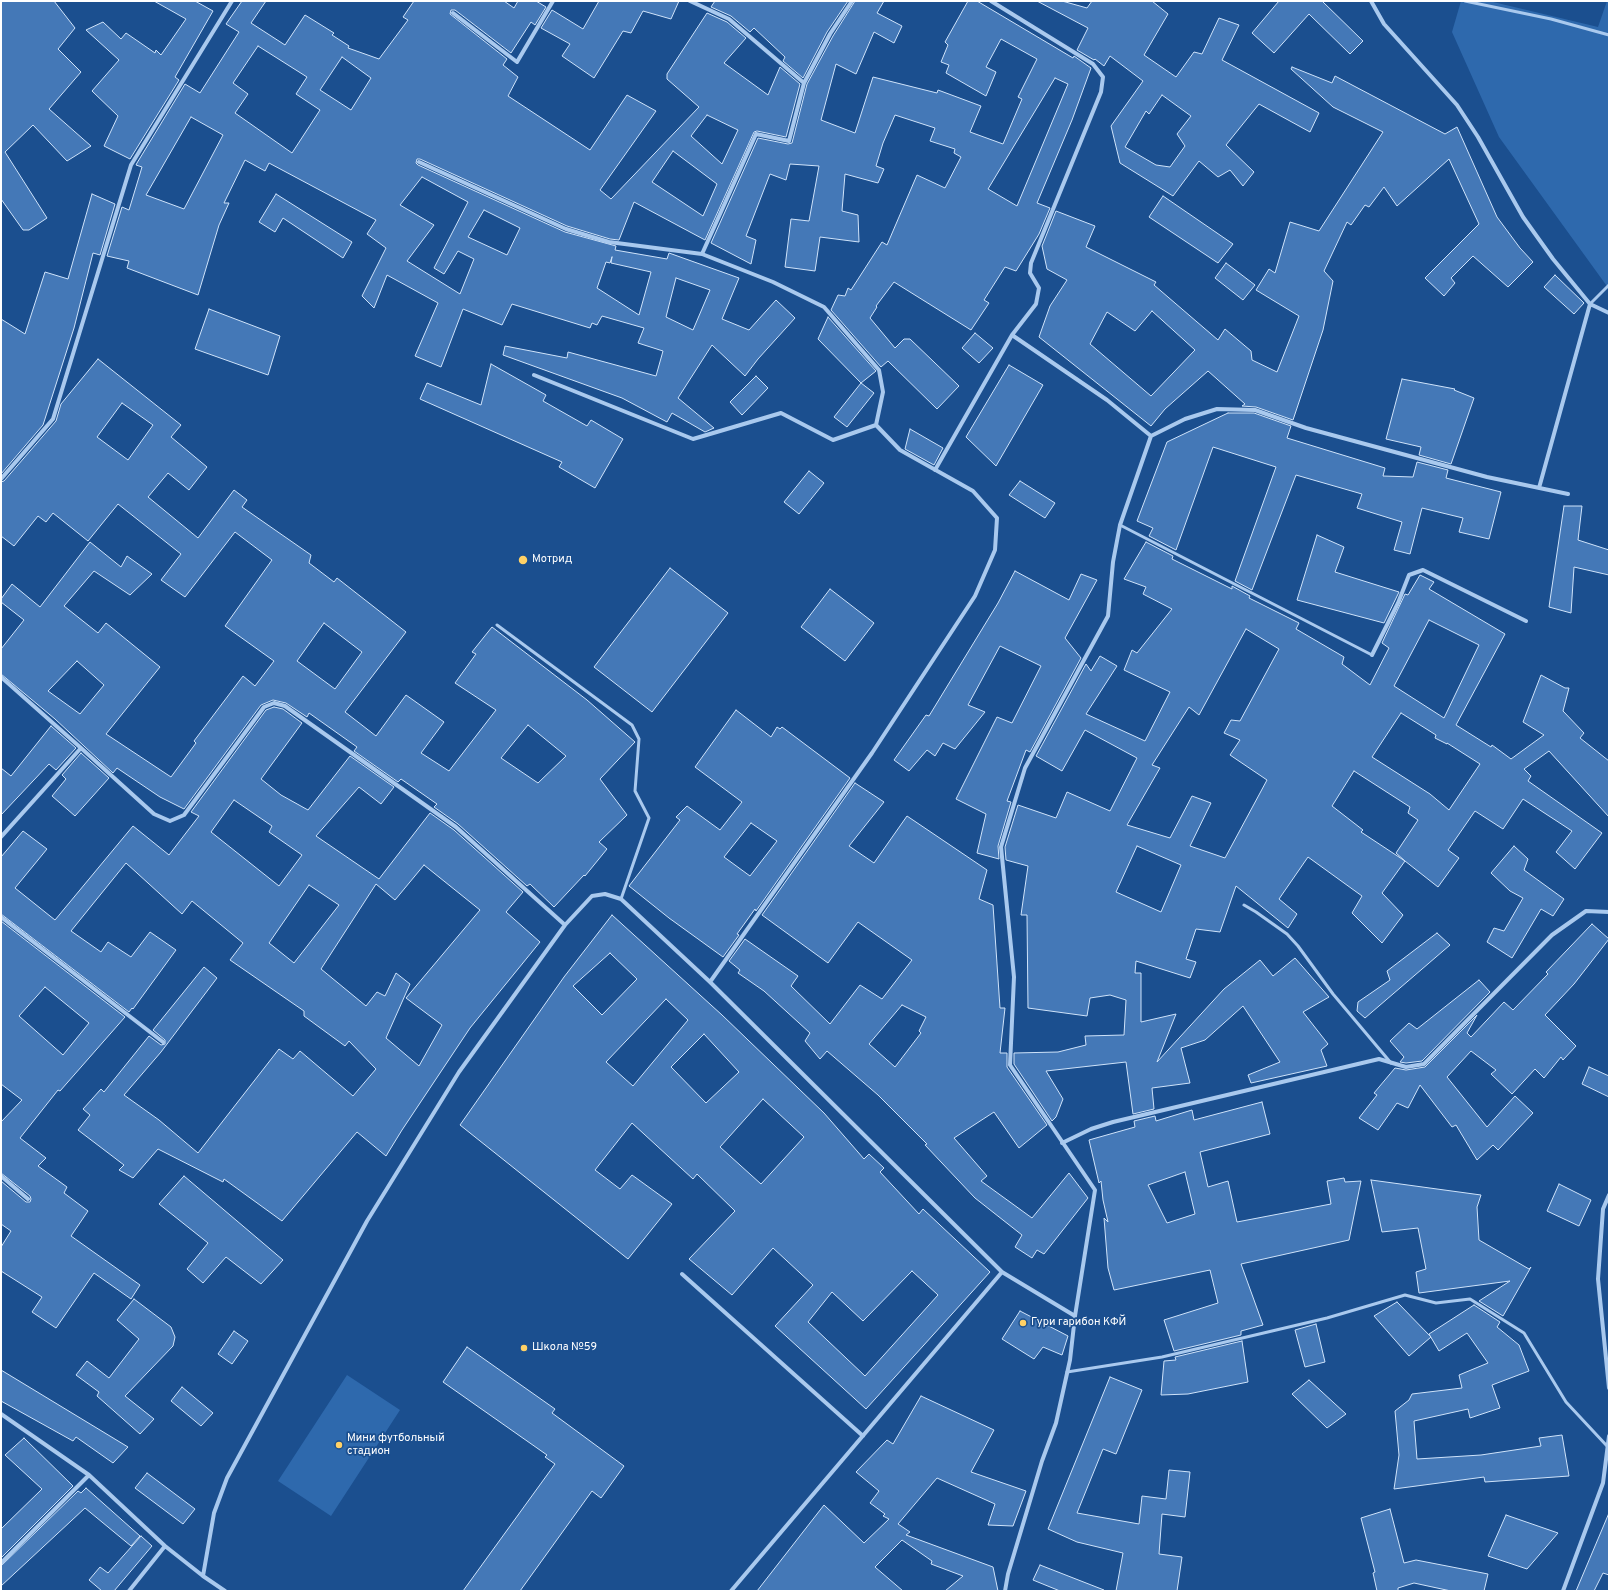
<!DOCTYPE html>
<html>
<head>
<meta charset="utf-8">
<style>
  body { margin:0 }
  #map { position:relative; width:1610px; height:1592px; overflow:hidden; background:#1b4f8f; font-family:Overpass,sans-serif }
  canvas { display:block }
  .frame { position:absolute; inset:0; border:2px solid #fff; pointer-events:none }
</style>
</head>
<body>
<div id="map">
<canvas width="1610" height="1592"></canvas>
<div class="frame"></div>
</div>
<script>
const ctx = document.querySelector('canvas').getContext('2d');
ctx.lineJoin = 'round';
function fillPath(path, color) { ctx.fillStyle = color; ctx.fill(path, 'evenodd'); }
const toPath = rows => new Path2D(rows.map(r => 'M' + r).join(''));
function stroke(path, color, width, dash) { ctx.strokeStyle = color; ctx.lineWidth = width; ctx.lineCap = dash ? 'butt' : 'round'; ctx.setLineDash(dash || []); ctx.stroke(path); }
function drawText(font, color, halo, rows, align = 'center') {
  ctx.font = font + ' Overpass,sans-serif'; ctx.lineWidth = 3.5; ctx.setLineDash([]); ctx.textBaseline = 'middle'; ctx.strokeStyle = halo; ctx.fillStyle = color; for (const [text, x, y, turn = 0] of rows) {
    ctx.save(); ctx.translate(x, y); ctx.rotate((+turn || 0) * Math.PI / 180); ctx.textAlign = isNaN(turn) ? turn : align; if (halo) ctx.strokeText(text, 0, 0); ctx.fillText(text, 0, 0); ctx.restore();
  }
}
const green = toPath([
  [1461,1,1489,1,1598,27,1607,1,1609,1,1609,289,1499,137,1452,32],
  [347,1375,400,1410,331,1516,278,1481]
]);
const building = toPath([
  [1,1,54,1,75,28,58,49,81,72,49,109,91,146,67,161,33,125,5,152,47,218,29,230,23,230,1,199,1,1],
  [154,1,195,1,213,11,175,77,179,80,130,159,104,146,118,116,92,91,119,60,86,30,103,22,121,39,126,33,155,53,156,50,161,55,186,19,154,1],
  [242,1,266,1,251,23,285,45,305,15,334,33,332,35,349,46,348,48,379,59,408,20,403,17,414,1,504,1,514,8,518,1,536,1,546,7,535,25,531,22,511,53,455,10,451,10,450,14,507,59,503,65,518,77,508,96,590,150,627,95,656,111,600,190,611,199,699,107,667,79,667,74,707,13,727,22,746,38,724,63,768,95,780,67,800,84,786,137,757,131,754,132,705,240,634,202,619,240,610,239,567,226,420,159,417,159,416,163,418,165,565,232,616,246,615,250,667,259,669,253,739,278,722,319,749,330,776,300,795,318,758,359,745,376,712,345,678,398,714,428,705,432,672,413,667,422,622,398,503,355,505,346,567,358,568,352,656,376,663,351,638,343,644,328,602,316,597,325,592,323,590,328,512,304,502,325,463,309,441,367,415,356,438,303,387,275,374,308,362,296,386,248,367,234,376,220,269,163,265,171,245,160,224,203,229,203,219,225,198,295,127,268,129,261,107,256,122,207,129,210,142,167,136,165,137,163,185,84,200,93,239,32,226,24,242,1],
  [258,46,307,77,296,94,320,110,292,153,235,113,248,94,233,83,258,46],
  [342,57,371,78,351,110,320,90,342,57],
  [707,115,738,130,722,164,691,136,707,115],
  [191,117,223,135,184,209,146,195,191,117],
  [673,151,717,184,703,216,652,182,673,151],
  [422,177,468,202,434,268,444,274,458,251,474,259,460,294,407,261,434,225,400,205,422,177],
  [484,210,520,228,507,255,468,237,484,210],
  [612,257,611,263,651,272,639,315,597,288,606,262,610,263,612,257],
  [676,278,710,290,693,330,666,317,676,278],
  [599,1,679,1,671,19,643,11,631,33,623,31,594,78,562,56,570,44,541,28,552,10,583,29,599,1],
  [715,1,848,1,827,32,803,78,783,61,785,57,754,28,750,32,731,16,711,7,715,1],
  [855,1,884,1,877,13,902,26,894,43,874,32,856,74,836,64,821,120,855,133,873,77,937,93,938,90,981,106,970,132,1003,144,1022,99,1018,97,1037,59,1001,39,986,67,996,72,986,96,946,73,949,65,941,62,948,45,945,42,968,1,977,1,1073,58,1074,56,1091,68,1072,120,1037,203,1050,208,1039,234,1016,271,1005,267,984,300,989,303,971,330,894,282,876,306,877,307,870,318,895,348,904,339,910,339,959,386,937,409,888,361,881,367,831,310,838,295,845,296,848,288,851,290,882,242,887,245,917,175,945,188,961,157,954,153,955,149,930,141,935,128,895,115,883,143,876,166,884,169,878,183,845,174,842,211,858,215,859,242,820,237,815,271,785,267,791,219,809,221,819,166,790,164,786,180,770,174,746,236,756,240,751,264,711,243,758,138,788,144,792,143,807,84,833,36,855,1],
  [1055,78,1068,84,1017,206,988,189,1055,78],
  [1037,1,1062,1,1087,8,1092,1,1152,1,1168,14,1144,55,1176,77,1194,52,1202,54,1219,18,1239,25,1222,60,1319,113,1310,132,1259,104,1226,145,1254,172,1243,186,1230,170,1218,177,1199,161,1173,196,1120,163,1111,126,1143,81,1110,56,1104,66,1095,59,1094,60,1077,50,1088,28,1037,1],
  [1162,95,1191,116,1177,134,1185,146,1170,167,1156,165,1125,147,1146,111,1149,114,1162,95],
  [1279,1,1322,1,1363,41,1350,54,1309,14,1274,53,1252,33,1279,1],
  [1292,67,1332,83,1335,76,1445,134,1457,127,1497,217,1520,248,1533,262,1508,287,1473,256,1451,278,1455,283,1444,296,1425,278,1479,224,1449,159,1397,206,1384,187,1369,207,1365,205,1351,225,1347,222,1324,271,1333,281,1323,330,1293,420,1256,407,1242,406,1245,404,1208,371,1165,409,1151,426,1039,337,1050,306,1067,280,1047,269,1042,246,1056,211,1095,226,1086,247,1156,282,1154,285,1218,340,1225,329,1251,351,1252,360,1277,372,1299,316,1256,290,1269,269,1275,273,1290,222,1319,231,1383,132,1333,107,1291,69,1292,67],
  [1152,311,1195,350,1151,396,1090,344,1107,312,1135,331,1152,311],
  [92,194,115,204,100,255,93,253,74,328,43,425,1,474,1,319,25,334,45,272,68,279,92,194],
  [276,194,352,242,343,258,283,218,275,232,259,222,276,194],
  [1163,196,1233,244,1218,263,1149,217,1163,196],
  [1226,263,1255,285,1243,300,1215,278,1226,263],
  [1555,275,1584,303,1574,314,1544,287,1555,275],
  [209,309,280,336,268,375,195,349,209,309],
  [828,317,876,371,861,383,818,339,828,317],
  [975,333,993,348,979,363,962,348,975,333],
  [98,359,181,425,171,437,207,467,189,490,168,473,148,497,198,538,234,490,247,500,242,507,311,555,309,563,334,582,337,578,406,632,345,712,376,736,406,695,444,722,421,753,449,771,496,710,455,683,476,654,472,652,492,627,587,700,635,742,600,779,627,815,599,842,607,849,585,876,584,875,554,907,530,884,527,886,458,824,434,807,437,804,401,779,398,782,354,751,357,747,309,713,307,717,286,703,273,700,261,705,184,809,160,797,117,768,113,773,55,719,1,674,1,649,24,620,1,602,1,599,12,584,40,607,90,542,121,567,127,556,152,574,130,595,94,571,64,606,98,633,106,623,160,667,106,734,171,777,196,743,194,741,243,676,255,686,274,661,225,626,272,560,235,532,185,597,161,580,181,554,118,504,88,541,53,513,46,522,38,516,14,546,1,536,1,482,4,481,56,421,61,404,98,359],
  [122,403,153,425,128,460,97,437,122,403],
  [324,623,362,652,335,689,297,661,324,623],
  [77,661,104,685,80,714,48,691,77,661],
  [528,725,566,756,538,783,501,758,528,725],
  [491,364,546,395,543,401,587,426,591,420,623,439,595,488,559,467,562,462,420,399,427,383,481,405,491,364],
  [1009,365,1043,385,996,466,966,437,1009,365],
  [756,376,768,388,742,415,730,402,756,376],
  [1402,379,1455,389,1454,390,1474,398,1451,464,1419,455,1421,447,1386,439,1402,379],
  [861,383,874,393,847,427,834,417,861,383],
  [1228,413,1254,413,1291,426,1287,438,1385,468,1383,476,1413,477,1417,462,1448,470,1446,478,1501,492,1489,539,1459,532,1463,518,1422,508,1410,554,1394,550,1402,522,1357,508,1362,494,1296,475,1252,590,1235,581,1276,467,1213,447,1176,550,1149,536,1153,528,1137,521,1167,442,1228,413],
  [910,429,943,448,934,465,905,449,910,429],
  [809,471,824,483,799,514,784,502,809,471],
  [1020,481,1055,503,1045,518,1009,495,1020,481],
  [1564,506,1582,506,1578,540,1609,550,1609,575,1574,567,1571,613,1549,607,1564,506],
  [1317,535,1344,547,1335,572,1399,592,1384,623,1297,600,1317,535],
  [1146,542,1173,556,1172,559,1232,589,1232,586,1250,596,1249,598,1299,623,1296,629,1344,657,1342,664,1370,685,1389,648,1382,643,1405,594,1408,595,1420,575,1434,582,1429,589,1505,634,1456,725,1491,747,1492,745,1511,759,1544,735,1523,722,1541,675,1565,688,1569,688,1563,711,1584,733,1580,738,1609,761,1609,817,1549,751,1524,769,1531,776,1528,781,1602,833,1575,869,1556,852,1572,831,1523,799,1503,829,1475,811,1448,850,1459,858,1438,887,1405,861,1382,893,1403,915,1382,943,1352,913,1362,896,1308,857,1279,899,1297,914,1288,928,1236,886,1220,932,1196,929,1186,959,1196,962,1190,978,1136,961,1135,973,1141,973,1141,1022,1176,1014,1157,1062,1224,989,1260,960,1273,976,1295,958,1329,997,1303,1012,1328,1044,1321,1050,1327,1066,1251,1083,1248,1075,1280,1062,1243,1006,1205,1040,1181,1048,1190,1083,1152,1088,1154,1109,1133,1114,1126,1062,1046,1071,1063,1099,1056,1117,1052,1121,1014,1064,1014,1053,1058,1052,1086,1045,1085,1036,1124,1035,1126,1000,1110,995,1090,998,1087,1016,1028,1008,1027,915,1021,915,1028,866,1006,860,1005,847,1018,805,1056,818,1067,792,1110,811,1137,758,1085,730,1062,771,1036,756,1086,664,1091,671,1100,656,1117,666,1086,714,1145,741,1170,692,1124,670,1132,650,1137,653,1172,609,1143,594,1146,587,1124,579,1146,542],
  [1429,620,1479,645,1444,718,1394,686,1429,620],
  [1246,629,1279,649,1240,721,1231,720,1224,733,1240,740,1230,755,1267,780,1225,858,1190,846,1211,803,1192,796,1170,838,1127,825,1160,768,1152,765,1189,707,1199,715,1246,629],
  [1401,713,1436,735,1435,738,1447,744,1447,743,1480,764,1449,810,1430,794,1372,757,1401,713],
  [1354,771,1410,807,1408,813,1418,820,1396,853,1405,861,1361,832,1363,830,1332,806,1354,771],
  [1137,846,1181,865,1161,912,1116,892,1137,846],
  [670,568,728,613,652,712,594,667,670,568],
  [1015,571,1069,600,1081,574,1097,580,1065,638,1081,658,1030,752,1026,750,1007,801,1011,802,998,846,999,859,977,853,986,814,956,799,997,717,1012,723,1041,666,1000,646,968,705,985,712,955,749,943,743,935,756,927,750,909,771,894,760,926,715,929,716,998,603,1015,571],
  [830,589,874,623,845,661,801,627,830,589],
  [274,707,283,709,302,723,261,779,281,795,308,810,350,756,394,787,381,804,359,787,316,836,379,879,430,813,454,830,523,892,506,912,540,942,470,1028,402,1130,386,1156,357,1132,282,1221,224,1179,223,1182,158,1149,133,1178,119,1170,124,1165,78,1130,90,1115,83,1109,101,1089,104,1092,149,1036,161,1045,165,1044,165,1040,153,1030,204,967,217,978,161,1052,124,1095,159,1120,198,1153,279,1049,293,1059,300,1051,353,1096,376,1069,349,1041,345,1046,304,1016,304,1011,230,960,243,943,192,901,182,914,126,863,71,931,101,952,108,942,131,957,150,932,176,950,133,1009,132,1008,129,1012,1,914,1,857,23,831,47,849,15,888,55,920,133,826,169,855,199,816,191,812,266,710,274,707],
  [234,800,272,826,269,832,302,855,279,886,211,832,234,800],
  [424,865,480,910,406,998,442,1025,419,1066,386,1038,410,984,396,973,385,996,377,992,366,1006,321,969,376,884,395,900,424,865],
  [309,885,339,905,294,963,269,943,309,885],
  [736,710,771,737,777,727,780,729,782,727,850,778,756,911,755,909,737,934,739,935,723,957,669,918,629,886,680,820,676,817,687,806,720,830,742,802,695,767,736,710],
  [751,823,777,841,750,876,724,857,751,823],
  [51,726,76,748,56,770,49,764,1,815,1,768,11,776,51,726],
  [81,753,109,778,75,816,52,796,66,779,62,775,81,753],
  [855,783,884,802,849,846,874,863,907,816,987,870,979,899,993,905,1000,1008,1005,1008,1000,1053,1007,1053,1007,1067,1047,1125,1019,1148,994,1112,954,1138,987,1176,981,1181,1032,1218,1069,1173,1088,1198,1044,1254,1037,1250,1032,1258,1015,1247,1022,1235,975,1198,925,1145,927,1144,878,1095,827,1051,820,1059,805,1041,810,1033,764,991,738,973,740,970,729,961,745,939,798,976,791,986,830,1024,860,985,882,999,912,960,858,922,828,963,762,915,855,783],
  [902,1005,926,1017,919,1031,921,1033,895,1067,869,1044,902,1005],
  [1514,846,1528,859,1524,870,1564,899,1553,916,1541,909,1512,958,1487,942,1494,928,1504,931,1523,898,1510,891,1491,873,1514,846],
  [612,915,722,1015,824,1113,864,1159,869,1154,884,1168,880,1172,919,1214,923,1209,990,1272,866,1409,775,1326,813,1285,773,1248,732,1295,689,1259,735,1211,697,1174,693,1179,632,1123,595,1170,620,1189,632,1175,672,1204,628,1259,460,1125,564,977,612,915],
  [610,953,637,979,602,1015,573,986,610,953],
  [666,999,688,1020,633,1086,606,1062,666,999],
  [704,1034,739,1072,706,1103,671,1067,704,1034],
  [763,1099,804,1137,761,1184,720,1147,763,1099],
  [912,1271,938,1295,865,1376,808,1322,832,1292,863,1321,912,1271],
  [1,921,125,1017,60,1091,58,1090,20,1138,46,1158,38,1166,67,1187,64,1193,88,1211,71,1236,140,1285,131,1299,94,1273,56,1328,32,1312,42,1297,1,1271,1,1247,11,1231,1,1224,1,1181,26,1202,30,1202,31,1199,30,1196,1,1173,1,1122,22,1100,1,1084,1,921],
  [45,987,89,1023,63,1055,19,1016,45,987],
  [1592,924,1609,939,1574,984,1545,1015,1576,1046,1563,1060,1561,1057,1544,1078,1535,1069,1512,1094,1491,1074,1496,1070,1471,1051,1447,1077,1487,1127,1515,1096,1533,1113,1498,1150,1493,1145,1477,1160,1456,1125,1452,1127,1420,1085,1408,1108,1397,1103,1378,1130,1359,1118,1377,1095,1374,1093,1395,1068,1406,1070,1425,1067,1477,1015,1467,1033,1471,1037,1504,1002,1513,1010,1548,974,1546,972,1592,924],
  [1437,933,1450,945,1365,1018,1357,1011,1358,1002,1390,980,1387,971,1437,933],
  [1479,980,1490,992,1422,1061,1406,1063,1400,1062,1404,1057,1390,1041,1409,1023,1417,1029,1479,980],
  [1589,1067,1609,1076,1609,1097,1582,1084,1589,1067],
  [1262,1102,1270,1134,1200,1152,1208,1187,1228,1181,1237,1222,1331,1204,1327,1181,1344,1178,1345,1182,1361,1181,1349,1240,1241,1264,1263,1325,1241,1331,1241,1335,1174,1351,1164,1320,1218,1303,1210,1270,1114,1290,1108,1268,1104,1218,1108,1222,1103,1200,1101,1181,1099,1183,1089,1140,1135,1127,1134,1121,1155,1116,1156,1121,1192,1110,1194,1120,1262,1102],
  [1185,1172,1195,1214,1167,1223,1148,1185,1185,1172],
  [184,1176,283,1260,261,1284,226,1257,203,1283,187,1269,208,1243,159,1204,184,1176],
  [1371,1180,1481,1195,1477,1207,1479,1240,1529,1269,1531,1267,1503,1316,1479,1301,1510,1281,1419,1293,1416,1272,1426,1269,1418,1228,1382,1232,1371,1180],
  [1559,1184,1591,1200,1579,1226,1547,1211,1559,1184],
  [134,1299,171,1327,175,1337,173,1346,125,1396,154,1419,140,1434,97,1396,99,1392,76,1375,87,1361,109,1378,139,1339,117,1320,134,1299],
  [1397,1302,1431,1337,1409,1356,1374,1316,1397,1302],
  [1474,1305,1500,1322,1497,1327,1519,1345,1529,1371,1492,1385,1500,1408,1470,1418,1468,1409,1414,1421,1417,1459,1481,1455,1541,1446,1539,1438,1562,1435,1569,1476,1485,1482,1484,1477,1394,1489,1399,1455,1395,1411,1409,1400,1412,1394,1462,1388,1459,1375,1488,1363,1467,1333,1439,1351,1429,1334,1474,1305],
  [1020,1311,1068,1336,1062,1355,1043,1347,1034,1359,1002,1339,1020,1311],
  [1316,1324,1325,1362,1305,1367,1295,1330,1316,1324],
  [234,1331,248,1341,232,1364,218,1354,234,1331],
  [1242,1341,1248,1382,1188,1394,1161,1395,1164,1361,1176,1360,1175,1357,1242,1341],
  [467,1347,555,1409,552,1413,624,1466,601,1498,592,1491,520,1591,463,1591,555,1464,545,1457,547,1455,443,1382,467,1347],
  [1,1370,128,1447,113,1463,76,1437,73,1441,1,1401,1,1370],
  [1110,1377,1142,1390,1116,1454,1103,1449,1077,1513,1139,1524,1142,1496,1166,1499,1169,1470,1190,1472,1185,1517,1162,1514,1159,1554,1182,1557,1177,1591,1116,1591,1123,1553,1077,1542,1048,1529,1110,1377],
  [1309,1380,1346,1414,1327,1428,1292,1394,1309,1380],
  [182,1387,213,1413,201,1426,171,1401,182,1387],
  [921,1396,994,1430,971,1472,1026,1491,1013,1526,988,1525,995,1504,937,1478,898,1524,910,1532,906,1535,993,1567,998,1591,945,1591,963,1576,931,1564,932,1561,902,1540,875,1567,903,1591,757,1591,824,1505,864,1543,889,1519,883,1516,885,1514,870,1503,879,1491,856,1472,887,1440,893,1444,921,1396],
  [24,1438,73,1486,1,1558,1,1529,42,1489,5,1455,24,1438],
  [147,1473,195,1509,183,1524,135,1488,147,1473],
  [86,1488,140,1536,131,1546,85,1508,1,1586,1,1566,78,1491,81,1493,86,1488],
  [1390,1509,1404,1563,1416,1560,1488,1574,1484,1591,1451,1591,1414,1583,1398,1588,1398,1591,1377,1591,1373,1573,1375,1572,1361,1518,1390,1509],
  [1609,1513,1609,1575,1603,1573,1594,1591,1576,1591,1609,1513],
  [1506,1515,1558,1533,1527,1569,1488,1556,1506,1515],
  [141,1536,152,1546,114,1591,102,1591,89,1580,100,1567,108,1573,141,1536],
  [1040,1565,1104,1590,1104,1591,1060,1591,1033,1580,1040,1565]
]);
const lane = toPath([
  [1465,1,1551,19,1609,35],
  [1590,304,1609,285],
  [1120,525,1372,655],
  [497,625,632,725,639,739,635,791,649,818,621,899],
  [1244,905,1256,912,1287,934,1298,946,1333,994,1391,1063],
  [1067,1372,1162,1357,1327,1318,1405,1295,1436,1303,1470,1299,1524,1333,1566,1402,1607,1446]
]);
const street = toPath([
  [690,1,729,19,804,83],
  [1371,1,1384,24,1457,105,1478,137,1523,217,1553,259,1590,304,1609,313],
  [453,13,517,62,553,1],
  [419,162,566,229,609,242,702,254,773,282,824,307,879,370,883,392,876,425,900,450,973,491,997,518,995,550,975,596,872,753,710,982],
  [702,254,756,134,789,141,804,83,830,34,852,1],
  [1012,335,1107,400,1151,436],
  [534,375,693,439,781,413,833,440,876,425],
  [935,470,1012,335,1036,304,1039,288,1030,273,1031,263,1101,92,1103,77,1093,64,991,1],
  [1,479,53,419,131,165,232,1],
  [1539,488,1590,304],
  [1372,655,1398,603,1409,575,1423,570,1526,621],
  [1,677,81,748,1,837],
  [81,748,154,814,170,821,184,815,264,707,274,703,285,706,456,827,565,925,459,1072,367,1221,227,1478,214,1513,203,1576],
  [1,917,163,1042],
  [565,925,592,896,605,894,621,899,710,982,1002,1272,1075,1316],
  [1062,1143,1091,1129,1113,1122,1379,1059,1406,1067,1424,1064,1552,935,1586,911,1609,912],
  [1,1176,28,1199],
  [1609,1195,1603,1209,1598,1279,1609,1388],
  [682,1274,863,1436],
  [1,1414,89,1475,165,1546,203,1576,225,1591],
  [1,1563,89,1475],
  [129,1591,165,1546],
  [731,1591,1002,1272],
  [1005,1591,1008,1574,1042,1461,1056,1423,1070,1360,1075,1316,1095,1190,1010,1065,1014,977,1001,847,1025,768,1108,616,1113,562,1120,525,1151,436,1185,419,1217,409,1255,410,1306,428,1487,477,1568,494],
  [1563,1591,1603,1483,1609,1436]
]);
const markers = [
  [523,560,5,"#ffd166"],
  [1023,1323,4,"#ffd166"],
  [524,1348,4,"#ffd166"],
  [339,1445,4,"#ffd166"]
];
const poiNames = [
  ["Мотрид",532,560],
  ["Гури гарибон КФЙ",1031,1323],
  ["Школа №59",532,1348],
  ["Мини футбольный",347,1439],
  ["стадион",347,1452]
];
fillPath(green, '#2e69ad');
fillPath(building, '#4478b7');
stroke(building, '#cfe3fa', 1);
stroke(lane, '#a9c9ee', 3);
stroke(street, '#a9c9ee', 4);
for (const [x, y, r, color] of markers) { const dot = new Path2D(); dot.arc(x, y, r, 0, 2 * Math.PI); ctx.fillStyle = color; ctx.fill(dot); stroke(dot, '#1b4f8f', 1.5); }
drawText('11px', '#fff', '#1b4f8f', poiNames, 'left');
</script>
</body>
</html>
